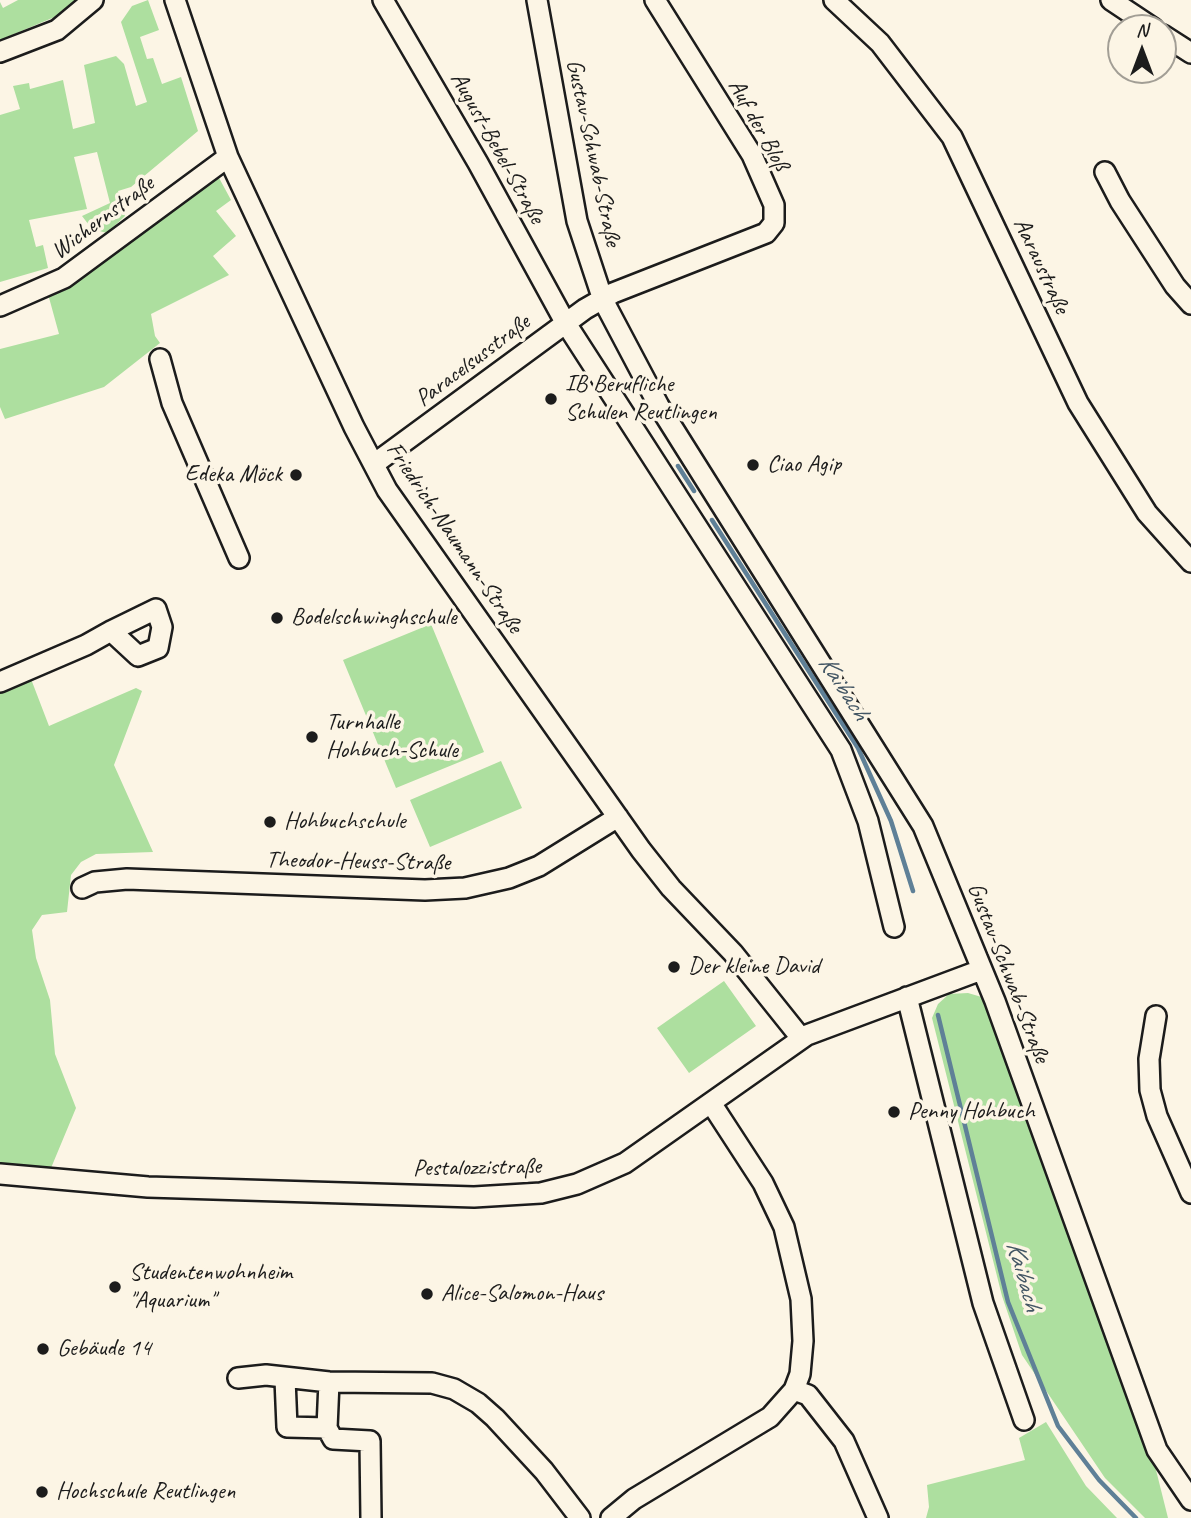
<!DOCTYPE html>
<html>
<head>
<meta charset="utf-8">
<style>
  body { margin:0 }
  #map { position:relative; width:1191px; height:1518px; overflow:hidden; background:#fcf5e5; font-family:Caveat,sans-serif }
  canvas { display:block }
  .north { position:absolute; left:1107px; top:14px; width:70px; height:70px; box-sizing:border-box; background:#fcf5e5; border:2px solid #a29e95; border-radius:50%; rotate:0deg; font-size:19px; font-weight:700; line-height:28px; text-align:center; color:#1c1c1c }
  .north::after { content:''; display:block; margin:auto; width:24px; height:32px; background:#1c1c1c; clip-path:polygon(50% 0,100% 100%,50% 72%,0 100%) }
</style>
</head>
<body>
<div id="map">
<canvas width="1191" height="1518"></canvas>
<div class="north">N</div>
</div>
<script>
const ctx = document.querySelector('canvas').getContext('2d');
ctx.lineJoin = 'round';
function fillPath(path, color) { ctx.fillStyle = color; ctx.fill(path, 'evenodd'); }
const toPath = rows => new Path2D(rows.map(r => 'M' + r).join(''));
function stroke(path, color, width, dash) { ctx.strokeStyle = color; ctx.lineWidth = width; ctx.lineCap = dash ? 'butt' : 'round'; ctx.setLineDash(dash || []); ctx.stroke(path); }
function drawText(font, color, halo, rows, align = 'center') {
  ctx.font = font + ' Caveat,sans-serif'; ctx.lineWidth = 7; ctx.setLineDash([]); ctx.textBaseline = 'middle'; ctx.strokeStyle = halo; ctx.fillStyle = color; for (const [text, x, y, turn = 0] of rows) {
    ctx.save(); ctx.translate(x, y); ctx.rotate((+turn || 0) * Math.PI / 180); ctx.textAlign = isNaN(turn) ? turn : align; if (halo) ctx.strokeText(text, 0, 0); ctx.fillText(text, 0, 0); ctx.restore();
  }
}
const green = toPath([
  [18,0,75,0,57,16,0,40,0,2,3,8],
  [148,0,159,30,140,37,147,59,153,58,162,84,181,77,198,131,131,187,118,191,125,216,107,233,92,229,82,216,110,203,97,152,74,157,87,209,29,220,36,247,43,245,48,268,0,282,0,115,20,109,13,86,29,83,30,89,63,80,73,129,95,123,84,65,116,56,124,64,136,106,147,102,121,22,132,6],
  [218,176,231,200,216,211,236,236,213,256,229,275,151,314,155,336,160,343,104,387,5,419,0,407,0,349,59,334,48,294],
  [431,624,484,752,396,788,343,660],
  [31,679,49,726,136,688,142,691,114,765,153,852,96,854,81,862,71,875,67,912,42,915,32,930,36,958,50,1000,55,1054,76,1108,46,1180,0,1174,0,692],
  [501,761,522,808,430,847,410,800],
  [724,981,756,1026,689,1073,657,1028],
  [968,993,985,998,1152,1454,1168,1518,1145,1518,1105,1478,1022,1355,1002,1296,932,1018,938,1004,949,994],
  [1046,1422,1086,1486,1117,1518,926,1518,929,1507,927,1485,1025,1460,1019,1438]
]);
const stream = toPath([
  [678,466,694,491],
  [712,520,858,748,891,821,913,891],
  [938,1015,1008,1302,1058,1426,1099,1480,1136,1518]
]);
const minor = toPath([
  [175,0,228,157,354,427,387,490,641,850,671,888,733,953,801,1038],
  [383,0,478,163,565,322,841,750,868,821,894,927],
  [537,0,577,221,603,300,659,406,923,826,995,1001,1157,1450,1191,1500],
  [834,0,880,43,952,137,1078,403,1147,513,1191,562],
  [1111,0,1153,28],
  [1163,35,1191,53],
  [0,52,57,30,93,0],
  [1105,172,1120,201,1175,286,1191,304],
  [0,306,64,278,228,157],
  [160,359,172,403,239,558],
  [374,464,585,309,613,293,766,233,774,223,774,205,752,155,655,0],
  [0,682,86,645,111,631,156,609,162,627,158,648,138,656,111,631],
  [82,888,95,882,127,879,425,890,465,888,509,878,539,866,618,817],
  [907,997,983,1303,1024,1420],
  [1156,1016,1149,1059,1150,1090,1157,1116,1191,1193],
  [0,1174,148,1187,474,1197,541,1193,577,1184,625,1163,807,1035,981,970],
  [238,1378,266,1375,329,1382,432,1383,454,1389,478,1403,495,1418,544,1471,580,1518],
  [285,1379,287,1427,327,1428,329,1382],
  [794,1390,808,1395,844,1441,878,1518],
  [327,1428,333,1439,370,1441,371,1518],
  [611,1518,634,1499,770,1417,794,1390,800,1374,803,1341,801,1299,784,1227,763,1183,711,1103]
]);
const markers = [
  [551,399,7,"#1c1c1c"],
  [753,465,7,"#1c1c1c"],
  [296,475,7,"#1c1c1c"],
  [277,618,7,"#1c1c1c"],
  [312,737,7,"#1c1c1c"],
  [270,822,7,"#1c1c1c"],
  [674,967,7,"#1c1c1c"],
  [894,1112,7,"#1c1c1c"],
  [115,1287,7,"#1c1c1c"],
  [427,1294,7,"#1c1c1c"],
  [43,1349,7,"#1c1c1c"],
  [42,1492,7,"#1c1c1c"]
];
const streetNames = [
  ["Auf der Bloß",758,125,61],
  ["August-Bebel-Straße",497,148,61],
  ["Gustav-Schwab-Straße",593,153,78],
  ["Wichernstraße",103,218,-37],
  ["Aaraustraße",1041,266,65],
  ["Paracelsusstraße",473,361,-37],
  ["Friedrich-Naumann-Straße",454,538,56],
  ["Theodor-Heuss-Straße",358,862,1],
  ["Gustav-Schwab-Straße",1008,973,69],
  ["Pestalozzistraße",477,1168,-1]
];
const poiNames = [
  ["IB Berufliche",565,385],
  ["Schulen Reutlingen",565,413],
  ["Ciao Agip",767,465],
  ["Edeka Möck",282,475,"right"],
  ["Bodelschwinghschule",291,618],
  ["Turnhalle",326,723],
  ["Hohbuch-Schule",326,751],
  ["Hohbuchschule",284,822],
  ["Der kleine David",688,967],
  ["Penny Hohbuch",908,1112],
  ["Studentenwohnheim",129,1273],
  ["\"Aquarium\"",129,1301],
  ["Alice-Salomon-Haus",441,1294],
  ["Gebäude 14",57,1349],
  ["Hochschule Reutlingen",56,1492]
];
const waterNames = [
  ["Kaibach",843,688,57],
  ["Kaibach",1023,1276,74]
];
fillPath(green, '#addf9f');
stroke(stream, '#5f8097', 4.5);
stroke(minor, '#1c1c1c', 24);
stroke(minor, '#fcf5e5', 19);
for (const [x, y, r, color] of markers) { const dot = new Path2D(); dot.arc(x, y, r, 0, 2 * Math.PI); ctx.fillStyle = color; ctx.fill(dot); stroke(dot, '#fcf5e5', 2.5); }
drawText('24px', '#1c1c1c', '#fcf5e5', streetNames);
drawText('24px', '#1c1c1c', '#fcf5e5', poiNames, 'left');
drawText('italic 26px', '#435664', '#fcf5e5', waterNames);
</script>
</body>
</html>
